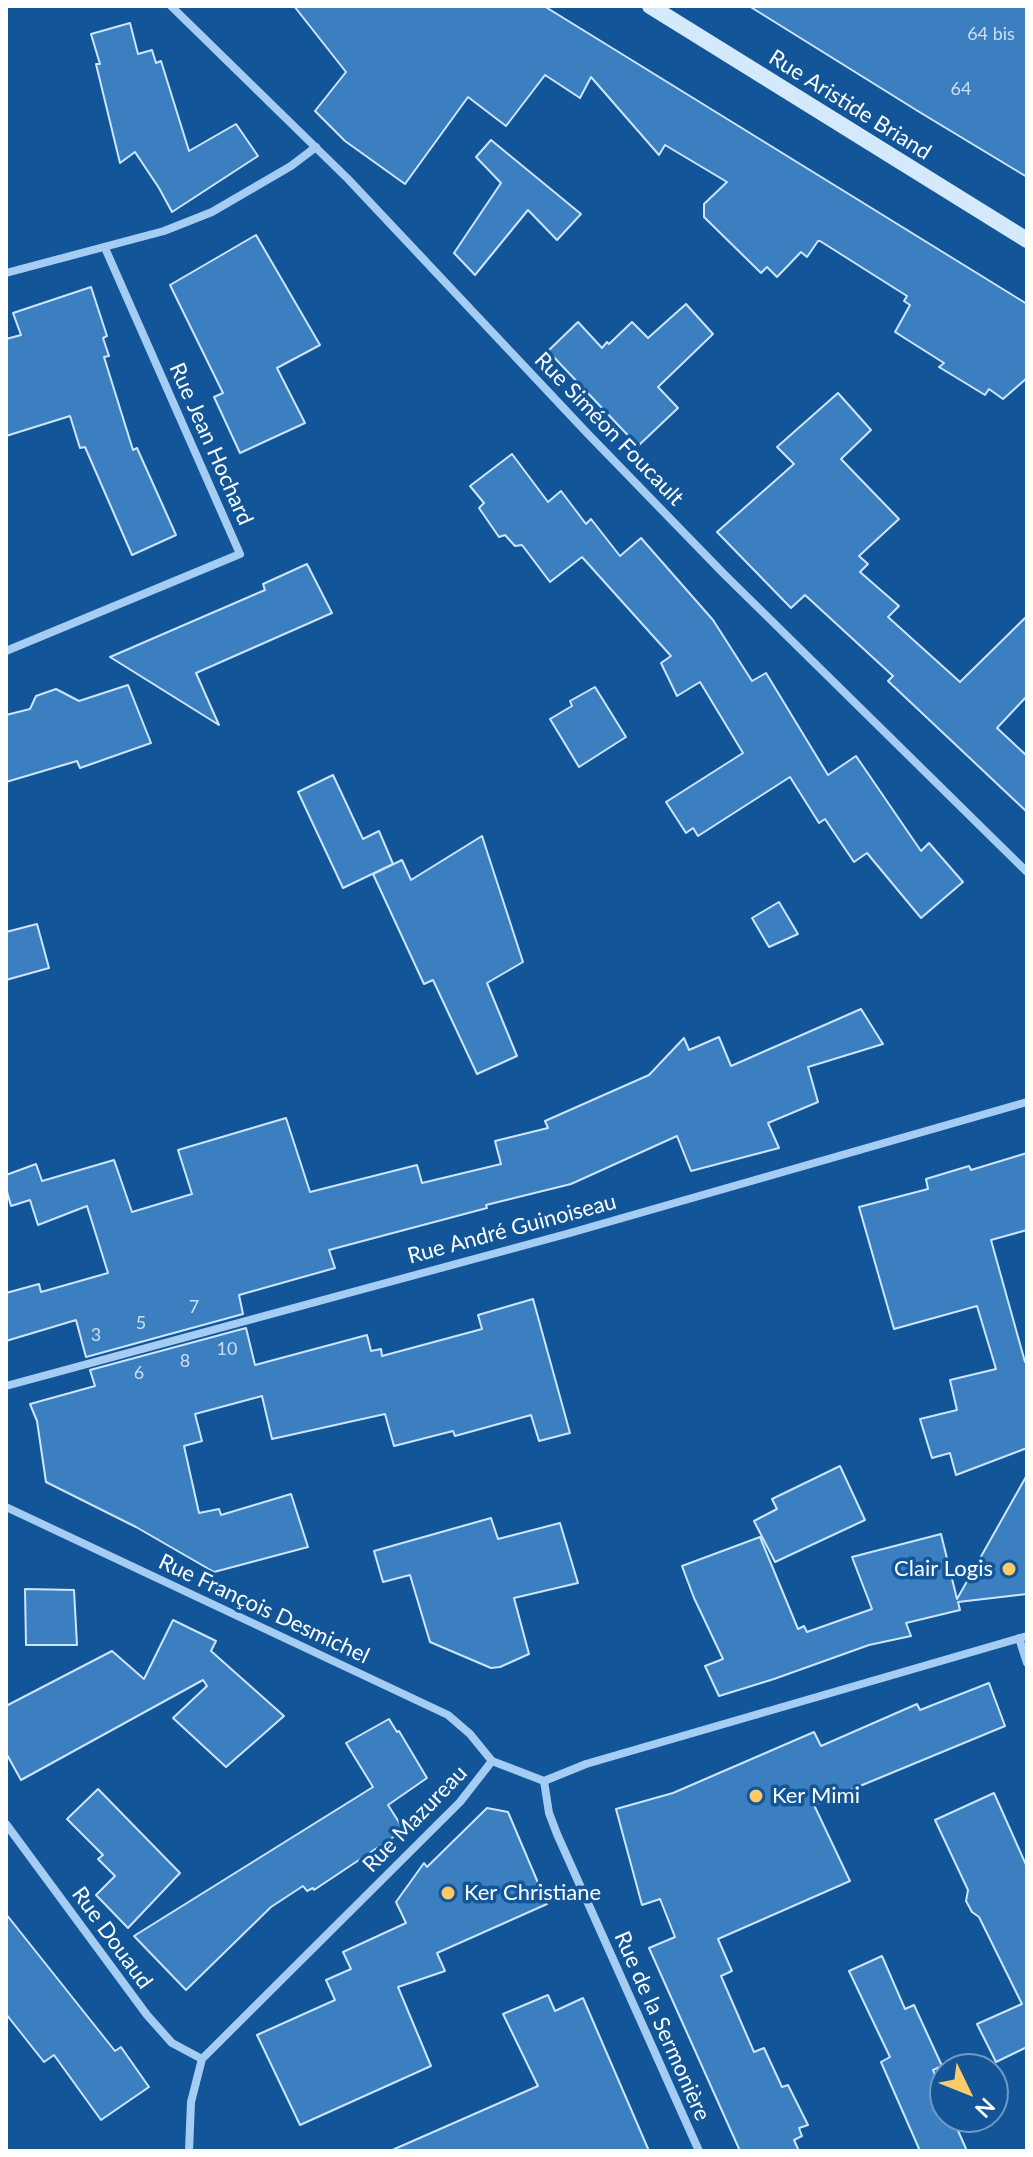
<!DOCTYPE html>
<html>
<head>
<meta charset="utf-8">
<style>
  body { margin:0 }
  #map { position:relative; width:1033px; height:2157px; overflow:hidden; background:#125699; font-family:Lato,sans-serif }
  canvas { display:block }
  .frame { position:absolute; inset:0; border:8px solid #fff; pointer-events:none }
  .north { position:absolute; left:929px; top:2053px; width:80px; height:80px; box-sizing:border-box; background:#125699; border:2px solid #719ac2; border-radius:50%; rotate:133deg; font-size:22px; font-weight:700; line-height:32px; text-align:center; color:#fff }
  .north::after { content:''; display:block; margin:auto; width:28px; height:36px; background:#ffca68; clip-path:polygon(50% 0,100% 100%,50% 72%,0 100%) }
</style>
</head>
<body>
<div id="map">
<canvas width="1033" height="2157"></canvas>
<div class="frame"></div>
<div class="north">N</div>
</div>
<script>
const ctx = document.querySelector('canvas').getContext('2d');
ctx.lineJoin = 'round';
function fillPath(path, color) { ctx.fillStyle = color; ctx.fill(path, 'evenodd'); }
const toPath = rows => new Path2D(rows.map(r => 'M' + r).join(''));
function stroke(path, color, width, dash) { ctx.strokeStyle = color; ctx.lineWidth = width; ctx.lineCap = dash ? 'butt' : 'round'; ctx.setLineDash(dash || []); ctx.stroke(path); }
function drawText(font, color, halo, rows, align = 'center') {
  ctx.font = font + ' Lato,sans-serif'; ctx.lineWidth = 7; ctx.setLineDash([]); ctx.textBaseline = 'middle'; ctx.strokeStyle = halo; ctx.fillStyle = color; for (const [text, x, y, turn = 0] of rows) {
    ctx.save(); ctx.translate(x, y); ctx.rotate((+turn || 0) * Math.PI / 180); ctx.textAlign = isNaN(turn) ? turn : align; if (halo) ctx.strokeText(text, 0, 0); ctx.fillText(text, 0, 0); ctx.restore();
  }
}
const building = toPath([
  [294,6,544,6,1027,304,1027,378,1003,399,989,389,985,395,939,367,944,363,895,332,910,305,904,301,907,296,820,241,818,241,807,257,801,252,777,277,767,267,761,273,704,217,704,204,727,182,665,145,659,155,591,77,580,98,545,75,506,126,468,97,405,184,345,141,315,111,346,72,294,6],
  [749,6,1027,6,1027,177,921,113,749,6],
  [130,23,138,54,152,50,156,63,161,61,189,151,236,124,258,156,172,212,159,188,135,152,120,163,96,64,100,64,91,34,130,23],
  [491,140,581,214,557,240,528,210,475,275,454,253,501,183,476,157,491,140],
  [256,235,320,345,277,368,305,423,240,453,214,397,223,393,170,285,256,235],
  [91,287,107,336,103,338,109,356,104,357,133,450,137,448,176,535,132,555,85,447,80,448,70,416,6,436,6,339,21,335,13,313,91,287],
  [686,304,713,334,658,387,678,408,638,446,548,351,578,322,602,348,607,342,609,344,632,322,648,338,686,304],
  [838,393,871,430,841,459,899,519,859,556,868,564,860,572,899,606,888,617,960,682,1027,616,1027,696,997,728,1027,756,1027,812,888,681,893,676,805,595,791,608,717,532,794,464,777,447,838,393],
  [512,454,548,502,561,491,586,524,591,519,620,556,641,538,713,620,752,681,766,673,828,775,856,756,921,851,929,843,963,882,921,918,867,853,854,862,825,819,819,823,790,777,698,836,693,828,686,833,666,802,743,753,700,682,677,696,661,663,671,656,582,557,550,582,522,545,515,546,505,535,499,537,479,508,484,503,470,486,512,454],
  [307,564,332,613,196,673,219,725,110,657,265,590,263,584,307,564],
  [128,685,151,743,80,768,77,761,6,782,6,715,30,709,36,696,56,689,79,701,128,685],
  [595,687,626,737,579,767,550,719,572,706,570,701,595,687],
  [333,775,363,839,379,831,393,864,343,888,298,792,333,775],
  [482,836,523,962,487,983,517,1056,477,1074,433,980,424,984,373,874,402,860,411,880,482,836],
  [779,902,798,934,769,947,752,918,779,902],
  [37,924,49,968,6,980,6,932,37,924],
  [861,1009,883,1044,808,1067,818,1102,768,1123,779,1148,691,1171,677,1136,571,1184,486,1205,487,1208,329,1250,335,1268,239,1295,243,1314,86,1357,76,1320,6,1341,6,1293,39,1284,41,1292,108,1273,87,1206,38,1225,30,1200,11,1206,6,1188,6,1175,36,1164,42,1181,114,1160,132,1212,192,1194,178,1150,286,1118,310,1192,417,1165,422,1183,501,1164,495,1141,548,1128,545,1121,649,1075,684,1038,689,1050,719,1037,731,1066,861,1009],
  [1027,1153,1027,1230,991,1240,1025,1362,1027,1361,1027,1448,956,1475,950,1453,932,1458,920,1419,957,1410,950,1380,996,1369,977,1306,894,1329,859,1207,928,1189,926,1179,969,1166,971,1170,1027,1153],
  [533,1299,570,1433,539,1441,531,1415,455,1436,453,1431,394,1446,385,1414,272,1439,262,1396,195,1414,202,1441,184,1446,199,1513,219,1509,221,1515,291,1494,308,1547,214,1572,136,1527,46,1482,37,1421,30,1404,95,1386,90,1370,246,1328,255,1365,367,1335,371,1351,381,1349,382,1356,482,1329,478,1315,533,1299],
  [840,1466,865,1520,775,1562,754,1521,777,1509,772,1499,840,1466],
  [1027,1475,1027,1594,958,1602,960,1610,906,1623,911,1636,869,1645,774,1679,719,1696,705,1666,723,1659,694,1598,682,1566,760,1537,798,1629,804,1626,807,1632,872,1609,852,1557,941,1534,957,1599,1027,1475],
  [491,1518,498,1539,560,1523,578,1583,514,1598,529,1654,500,1667,491,1668,430,1642,410,1575,383,1582,374,1551,491,1518],
  [25,1589,74,1590,77,1645,26,1645,25,1589],
  [173,1620,216,1641,211,1651,284,1716,226,1767,173,1718,207,1686,203,1680,21,1780,6,1753,6,1706,112,1651,144,1679,173,1620],
  [989,1683,1005,1726,814,1805,850,1881,718,1939,732,1971,721,1976,754,2052,764,2048,782,2087,788,2085,808,2125,799,2128,802,2136,794,2140,799,2151,740,2151,649,1948,675,1937,660,1899,642,1905,616,1809,673,1793,814,1732,821,1746,917,1704,920,1710,989,1683],
  [389,1719,397,1732,399,1731,427,1778,388,1805,404,1830,314,1890,313,1888,307,1891,303,1886,271,1907,186,1990,134,1936,373,1787,346,1743,389,1719],
  [98,1789,180,1873,128,1928,96,1895,115,1876,98,1859,103,1855,67,1819,98,1789],
  [994,1793,1027,1867,1027,2047,996,2062,977,2024,1022,2004,979,1917,972,1912,966,1901,968,1890,935,1820,994,1793],
  [487,1808,508,1812,547,1904,437,1953,445,1971,398,1987,431,2066,300,2125,257,2035,335,2000,326,1980,351,1969,343,1952,406,1923,396,1902,424,1863,427,1867,487,1808],
  [6,1914,115,2051,121,2047,149,2087,101,2120,54,2055,44,2062,6,2014,6,1914],
  [882,1956,905,2009,914,2005,942,2066,933,2070,945,2099,945,2117,952,2117,967,2151,920,2151,881,2062,890,2057,849,1971,882,1956],
  [548,1995,555,2011,583,1998,649,2151,390,2151,538,2086,503,2014,548,1995]
]);
const minor = toPath([
  [171,6,348,179,588,434,724,574,1027,872],
  [6,273,164,231,212,212,291,166,316,147],
  [6,651,240,554,105,248],
  [6,1386,570,1233,1027,1102],
  [6,1507,448,1715,470,1734,492,1761],
  [1019,1638,1027,1663],
  [544,1781,549,1813,557,1834,699,2151],
  [6,1824,147,2015,172,2043,202,2059],
  [189,2151,191,2102,202,2059,460,1802,492,1761,544,1781,586,1764,1027,1636]
]);
const secondary = toPath([
  [650,6,1027,240]
]);
const markers = [
  [1009,1569,8,"#ffca68"],
  [756,1796,8,"#ffca68"],
  [448,1893,8,"#ffca68"]
];
const numberNames = [
  ["64 bis",991,34],
  ["64",961,89],
  ["7",194,1307],
  ["5",141,1323],
  ["3",96,1335],
  ["10",227,1349],
  ["8",185,1361],
  ["6",139,1373]
];
const streetNames = [
  ["Rue Aristide Briand",850,105,32],
  ["Rue Siméon Foucault",609,429,46],
  ["Rue Jean Hochard",211,444,66],
  ["Rue André Guinoiseau",512,1229,-15],
  ["Rue François Desmichel",264,1609,25],
  ["Rue Mazureau",415,1819,-46],
  ["Rue Douaud",112,1938,54],
  ["Rue de la Sermonière",662,2026,66]
];
const poiNames = [
  ["Clair Logis",993,1569,"right"],
  ["Ker Mimi",772,1796],
  ["Ker Christiane",464,1893]
];
fillPath(building, '#3b7fc1');
stroke(building, '#cde6fd', 2);
stroke(minor, '#a5cdf3', 8);
stroke(secondary, '#d5e9fd', 16);
for (const [x, y, r, color] of markers) { const dot = new Path2D(); dot.arc(x, y, r, 0, 2 * Math.PI); ctx.fillStyle = color; ctx.fill(dot); stroke(dot, '#125699', 3); }
drawText('18px', '#cedff0', null, numberNames);
drawText('22px', '#fff', '#125699', streetNames);
drawText('22px', '#fff', '#125699', poiNames, 'left');
</script>
</body>
</html>
